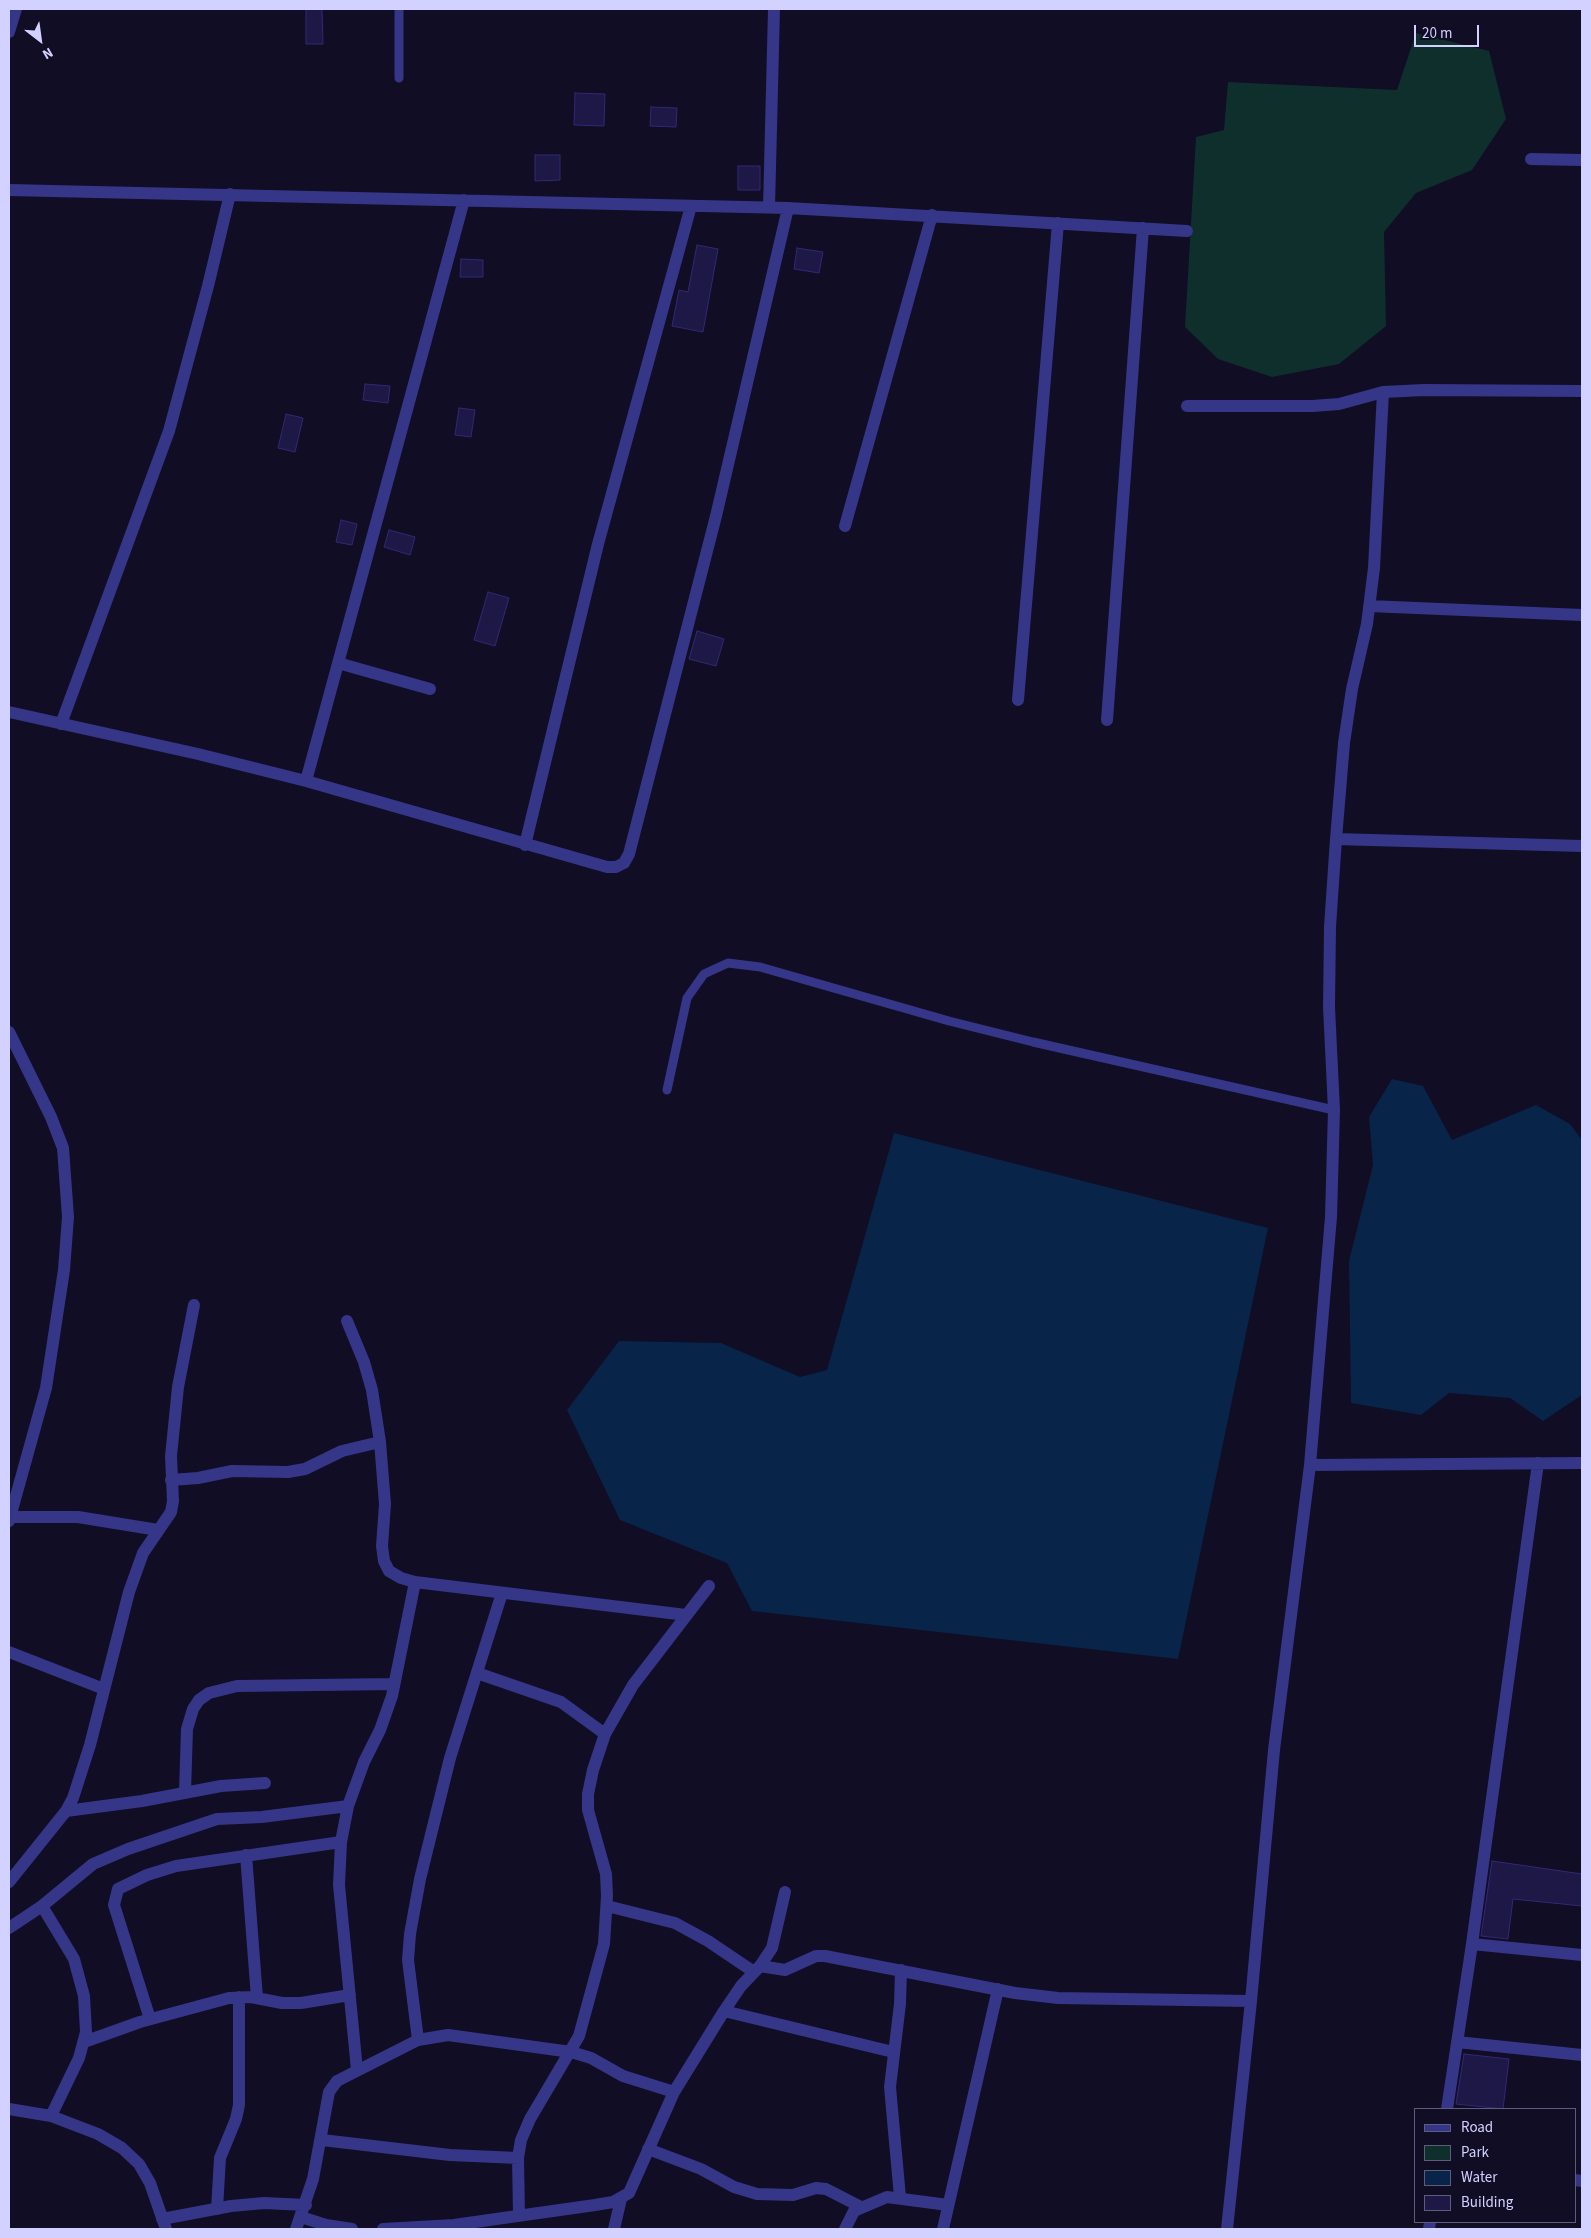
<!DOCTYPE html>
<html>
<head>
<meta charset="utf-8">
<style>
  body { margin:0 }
  #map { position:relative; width:1591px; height:2238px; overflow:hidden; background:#100d25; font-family:"Source Sans 3",sans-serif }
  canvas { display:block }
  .frame { position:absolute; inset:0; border:10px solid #d3d1ff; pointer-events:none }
  .legend { position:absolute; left:1414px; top:2108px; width:162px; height:115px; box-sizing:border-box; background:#100d25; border:1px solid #5e5b7c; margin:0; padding:6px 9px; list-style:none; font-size:15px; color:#d3d1ff }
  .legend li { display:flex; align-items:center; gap:10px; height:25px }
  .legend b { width:25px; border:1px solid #5e5b7c }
  .north { position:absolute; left:15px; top:15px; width:50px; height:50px; -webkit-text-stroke:4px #100d25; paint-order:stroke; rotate:150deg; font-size:14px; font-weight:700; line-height:20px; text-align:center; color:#d3d1ff }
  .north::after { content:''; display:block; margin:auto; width:18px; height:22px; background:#d3d1ff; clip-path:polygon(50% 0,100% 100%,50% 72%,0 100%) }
  .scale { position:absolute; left:1414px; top:25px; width:65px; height:22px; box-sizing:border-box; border:2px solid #d3d1ff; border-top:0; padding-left:6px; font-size:15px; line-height:18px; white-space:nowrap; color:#d3d1ff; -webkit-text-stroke:4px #100d25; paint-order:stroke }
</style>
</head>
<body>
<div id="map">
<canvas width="1591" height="2238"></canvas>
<div class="frame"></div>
<ul class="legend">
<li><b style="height:6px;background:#353687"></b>Road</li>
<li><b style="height:14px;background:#0f2f2c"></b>Park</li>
<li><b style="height:14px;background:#082449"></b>Water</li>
<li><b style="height:14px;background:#1e1847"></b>Building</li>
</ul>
<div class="north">N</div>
<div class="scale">20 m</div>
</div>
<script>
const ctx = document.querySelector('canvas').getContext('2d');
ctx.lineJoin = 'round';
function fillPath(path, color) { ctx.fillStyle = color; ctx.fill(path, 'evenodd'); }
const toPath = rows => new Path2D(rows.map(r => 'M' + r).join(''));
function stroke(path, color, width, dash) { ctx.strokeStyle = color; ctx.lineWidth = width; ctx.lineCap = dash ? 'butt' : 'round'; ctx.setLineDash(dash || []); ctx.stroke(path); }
const green = toPath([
  [1416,33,1489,51,1506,119,1472,170,1416,193,1384,232,1386,326,1339,364,1272,377,1218,359,1185,327,1196,137,1224,130,1228,82,1397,90]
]);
const water = toPath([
  [1392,1079,1423,1086,1452,1140,1536,1105,1570,1124,1582,1140,1582,1395,1543,1421,1510,1398,1449,1393,1421,1415,1351,1403,1349,1261,1373,1165,1369,1117],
  [894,1133,1268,1228,1178,1659,752,1611,727,1563,620,1520,567,1410,619,1341,721,1343,800,1377,827,1370]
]);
const building = toPath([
  [306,9,322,9,323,44,306,44,306,9],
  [575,93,605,94,604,126,574,125,575,93],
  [651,107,677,108,676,127,650,126,651,107],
  [535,155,560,155,560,180,535,181,535,155],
  [738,166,760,166,760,190,738,190,738,166],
  [697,245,718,249,703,332,672,326,679,290,688,292,697,245],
  [797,248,823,252,819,273,794,269,797,248],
  [461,259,483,260,483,277,460,277,461,259],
  [365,384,390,386,388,403,363,400,365,384],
  [459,408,475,410,471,437,455,435,459,408],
  [286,414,303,418,295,452,278,448,286,414],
  [341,520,357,524,352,545,336,542,341,520],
  [389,530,415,537,410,555,384,547,389,530],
  [488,592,509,598,495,646,474,640,488,592],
  [697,631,724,639,716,666,689,659,697,631],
  [1492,1861,1582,1874,1582,1906,1513,1899,1508,1939,1481,1936,1492,1861],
  [1464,2054,1509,2059,1503,2109,1456,2104,1464,2054]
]);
const service = toPath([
  [399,78,399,9],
  [667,1090,687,998,704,974,728,963,760,967,949,1021,1033,1042,1334,1110]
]);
const minor = toPath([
  [9,32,16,9],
  [1531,159,1582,160],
  [9,190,788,208,716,516,629,854,624,863,616,867,607,867,306,781,198,754,9,712],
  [769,207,774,9],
  [788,208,1187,231],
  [1187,406,1312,406,1339,404,1383,392,1424,390,1582,391],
  [845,526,932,215],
  [1369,606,1582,615],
  [338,663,430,689],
  [1018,700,1058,223],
  [1107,720,1143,228],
  [61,724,169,431,208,286,230,194],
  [306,781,464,200],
  [1336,839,1582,846],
  [525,845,598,544,691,206],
  [9,1032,51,1117,63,1148,68,1217,64,1270,46,1388,9,1521],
  [347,1321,364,1362,372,1390,380,1442,385,1504,382,1546,384,1561,389,1571,401,1578,415,1582,686,1615],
  [1310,1465,1582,1463],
  [171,1480,198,1478,232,1471,288,1472,305,1469,342,1451,380,1442],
  [10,1517,78,1517,158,1530],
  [9,1652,104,1689],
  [477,1673,561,1702,605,1734],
  [185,1792,187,1729,193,1709,199,1700,209,1693,237,1686,394,1684],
  [66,1811,142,1801,221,1786,265,1783],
  [246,1855,257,1998],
  [9,1882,66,1811,73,1798,90,1745,129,1592,143,1553,171,1512,173,1501,171,1456,178,1387,194,1305],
  [42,1906,74,1959,84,1996,86,2032,79,2058,51,2116],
  [607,1906,675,1923,708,1941,754,1972],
  [9,1928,42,1906,93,1864,128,1849,217,1819,262,1817,348,1806],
  [1472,1944,1582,1955],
  [760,1966,785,1970,816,1956,825,1956,1015,1993,1058,1998,1251,2001],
  [724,2011,893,2052],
  [150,2019,114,1905,118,1889,147,1875,176,1866,341,1842],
  [418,2040,408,1960,410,1934,420,1879,450,1758,502,1593],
  [84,2042,140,2022,229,1998,251,1997,282,2003,301,2003,350,1995],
  [1457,2042,1582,2055],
  [357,2070,339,1885,341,1842,348,1806,364,1762,380,1730,392,1696,415,1582],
  [9,2109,51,2116,98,2134,122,2148,139,2164,150,2183,166,2229],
  [1447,2109,1472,1944,1538,1463],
  [322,2140,450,2155,518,2158],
  [648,2149,701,2169,734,2187,757,2194,793,2195,816,2188,826,2189,861,2207],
  [1575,2180,1582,2181],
  [900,2197,890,2087,900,2004,901,1970],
  [217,2209,220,2158,236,2119,239,2105,239,1997],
  [519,2216,518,2158,521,2140,530,2119,579,2036,604,1944,607,1896,606,1874,588,1810,588,1794,593,1770,605,1734,633,1685,709,1586],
  [301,2217,326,2225,352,2229],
  [162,2219,231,2206,264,2203,306,2205],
  [296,2229,313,2179,329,2092,337,2081,418,2040,448,2035,571,2052,591,2058,623,2076,674,2092],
  [383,2229,454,2225,595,2205,613,2202,629,2193,674,2092,724,2011,741,1986,760,1966,772,1948,785,1892],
  [614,2229,621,2199],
  [845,2229,854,2211,887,2197,948,2205],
  [943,2229,998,1989],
  [1227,2229,1251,2001,1274,1750,1310,1465,1331,1217,1334,1110,1329,1007,1330,927,1336,839,1344,743,1352,689,1367,624,1374,568,1383,392],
  [1429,2229,1430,2222]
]);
fillPath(green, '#0f2f2c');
fillPath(water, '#082449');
fillPath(building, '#1e1847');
stroke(building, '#332875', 1);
stroke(service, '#353687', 9);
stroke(minor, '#353687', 12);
</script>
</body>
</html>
